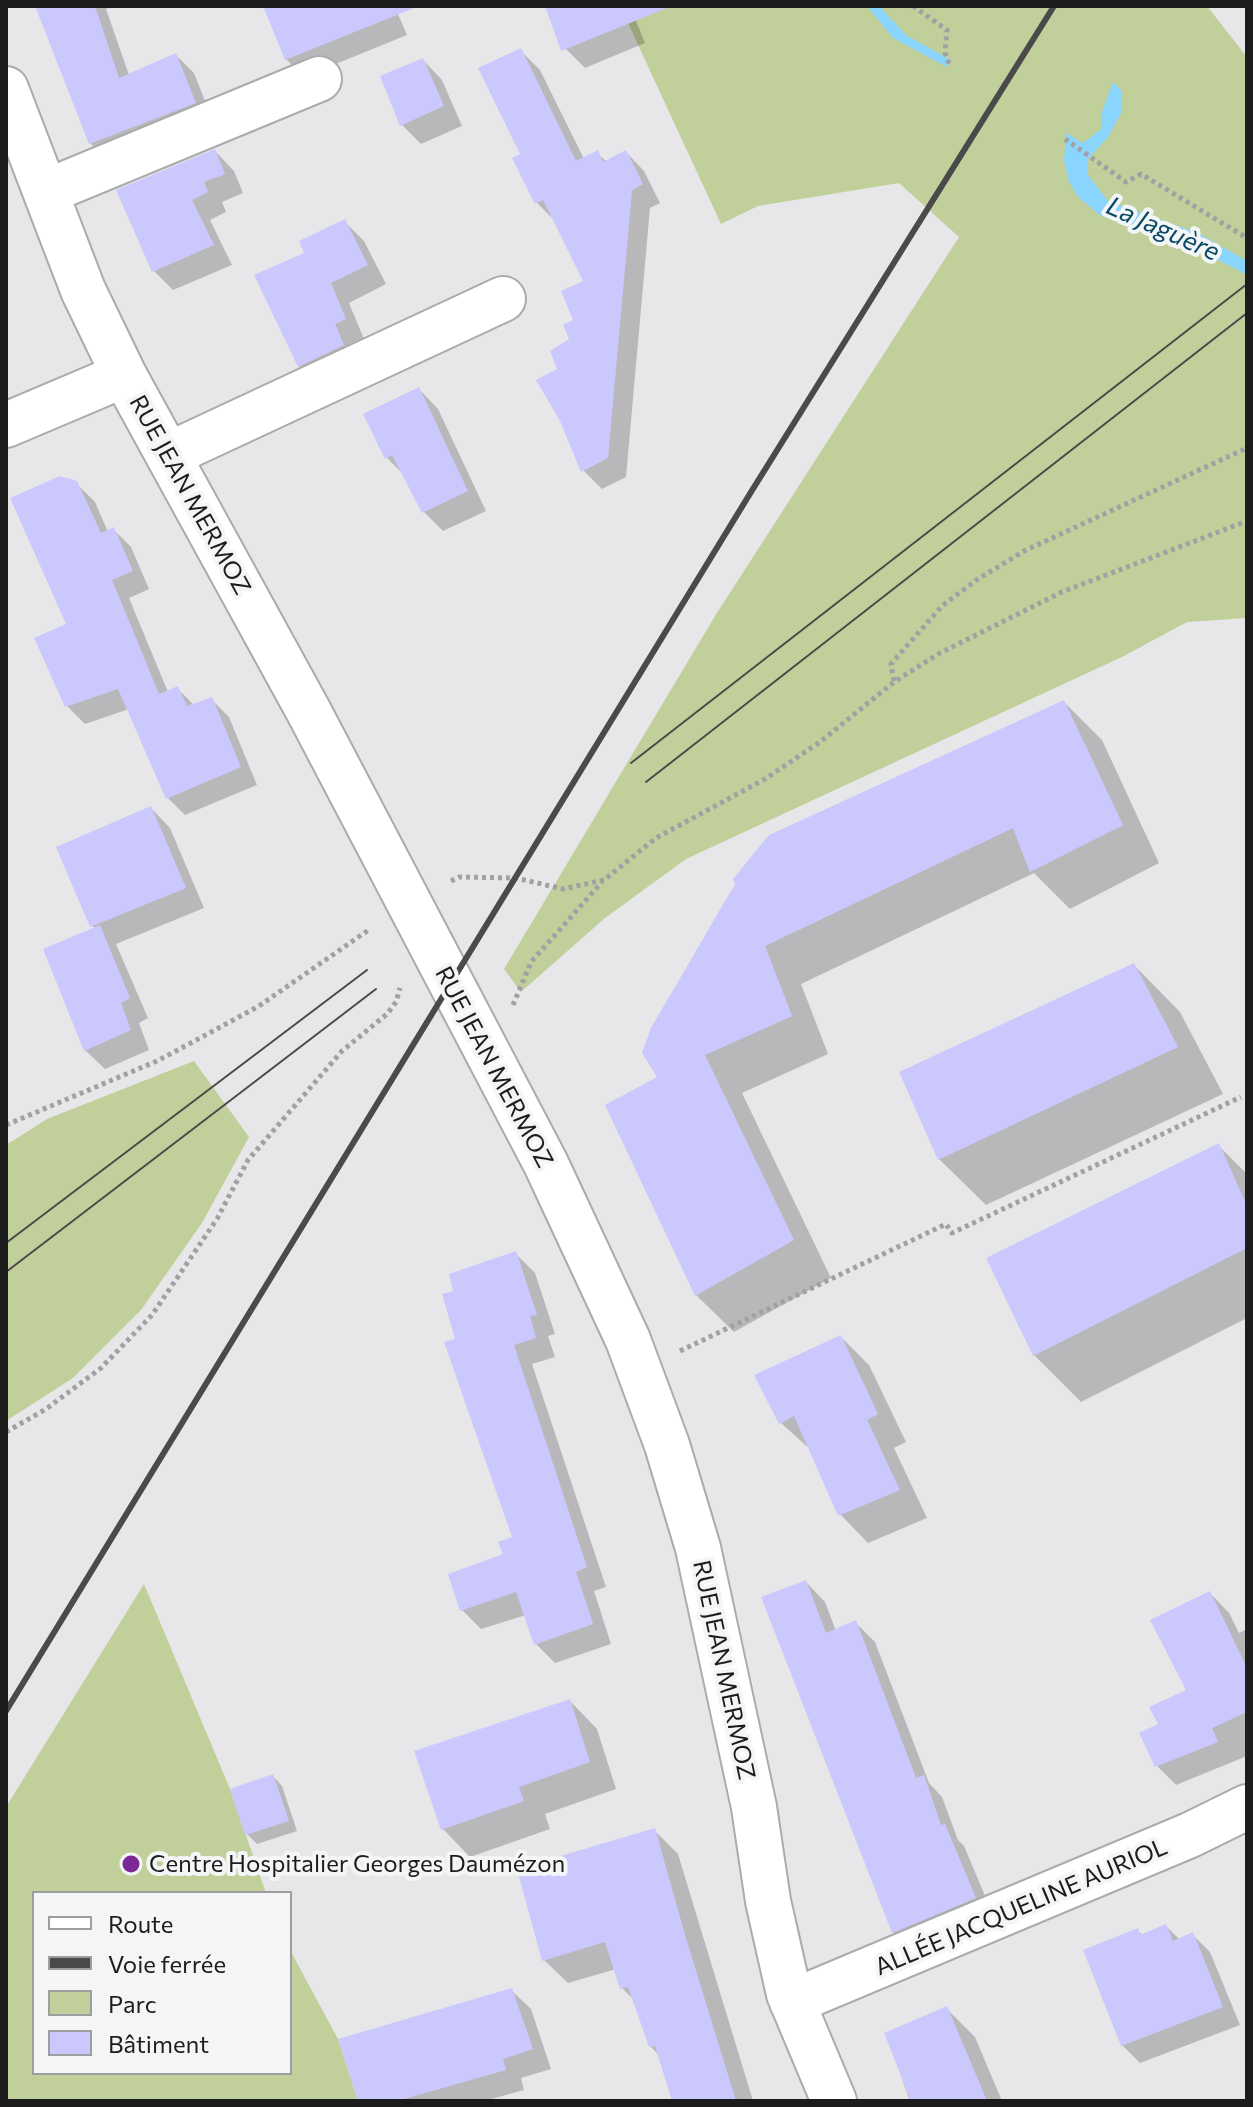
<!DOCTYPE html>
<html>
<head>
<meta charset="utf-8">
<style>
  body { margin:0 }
  #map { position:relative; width:1253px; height:2107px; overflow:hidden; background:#e7e7e9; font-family:Commissioner,sans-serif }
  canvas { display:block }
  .frame { position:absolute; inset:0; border:8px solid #1c1c1d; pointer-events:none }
  .legend { position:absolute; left:32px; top:1891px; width:260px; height:184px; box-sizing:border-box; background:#f4f5f7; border:2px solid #9e9ea0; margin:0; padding:10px 14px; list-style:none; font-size:24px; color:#1c1c1d }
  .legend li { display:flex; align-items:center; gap:16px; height:40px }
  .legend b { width:40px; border:2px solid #9e9ea0 }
</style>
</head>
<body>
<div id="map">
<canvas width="1253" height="2107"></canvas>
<div class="frame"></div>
<ul class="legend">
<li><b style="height:10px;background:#fff"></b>Route</li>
<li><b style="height:10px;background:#4a4a4b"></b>Voie ferrée</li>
<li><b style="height:22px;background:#c1cf9a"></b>Parc</li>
<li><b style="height:22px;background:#cbc8fe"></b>Bâtiment</li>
</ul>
</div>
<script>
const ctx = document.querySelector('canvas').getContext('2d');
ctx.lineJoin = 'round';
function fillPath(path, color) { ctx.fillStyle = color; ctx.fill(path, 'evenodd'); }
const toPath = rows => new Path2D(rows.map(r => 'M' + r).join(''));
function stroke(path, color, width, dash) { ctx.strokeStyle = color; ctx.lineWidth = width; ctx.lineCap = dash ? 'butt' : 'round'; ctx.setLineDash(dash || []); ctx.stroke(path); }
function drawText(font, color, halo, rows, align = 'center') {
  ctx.font = font + ' Commissioner,sans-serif'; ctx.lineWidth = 8; ctx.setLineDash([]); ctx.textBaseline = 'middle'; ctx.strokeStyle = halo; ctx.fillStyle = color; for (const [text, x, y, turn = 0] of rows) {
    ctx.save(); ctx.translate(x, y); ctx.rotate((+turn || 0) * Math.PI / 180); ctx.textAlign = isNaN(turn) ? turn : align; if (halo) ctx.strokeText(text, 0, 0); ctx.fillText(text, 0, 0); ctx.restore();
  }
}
const green = toPath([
  [620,6,1207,6,1247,57,1247,618,1187,622,1124,656,686,859,605,918,521,992,504,969,715,616,959,237,899,183,758,206,721,224],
  [194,1061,249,1137,202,1223,141,1310,73,1378,6,1421,6,1145,47,1119],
  [144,1584,230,1789,266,1893,34,1893,34,2073,290,2073,290,1950,338,2039,358,2101,6,2101,6,1807]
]);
const water = toPath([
  [867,6,879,6,907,36,951,60,947,67,893,38],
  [1113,82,1122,91,1121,113,1108,137,1087,160,1087,174,1108,201,1198,233,1247,261,1247,275,1184,242,1101,216,1078,197,1069,182,1064,160,1066,133,1083,143,1101,129,1102,112]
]);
const shadow = toPath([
  [38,6,115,6,106,9,129,75,176,55,194,73,213,121,108,161,90,143],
  [265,6,417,6,398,14,407,35,304,77,286,59],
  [546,6,630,6,645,43,585,68,565,48],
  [521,51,540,70,584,159,597,153,607,162,626,152,644,171,660,203,650,208,626,477,602,489,583,470,560,370,586,282,555,221,537,203,523,155],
  [423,60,442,80,462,126,421,144,402,125],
  [215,151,234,171,243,193,222,202,226,212,210,220,232,265,173,290,154,271],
  [345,222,364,241,386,284,349,303,364,339,353,344,362,365,319,385,299,366,307,254],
  [419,389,438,409,486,511,443,531,424,512,406,477,387,458],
  [76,483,95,502,108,532,113,529,131,547,149,589,129,598,168,692,177,688,195,706,211,699,229,717,257,785,185,815,167,797,129,709,85,724,67,706],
  [1064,702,1102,740,1159,863,1070,909,1034,873,801,984,828,1054,742,1093,831,1278,734,1332,696,1295,653,1028],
  [151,808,170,828,204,908,116,944,148,1018,139,1023,149,1050,105,1069,85,1050,96,929,92,926],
  [1134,965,1180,1012,1223,1094,986,1205,939,1159],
  [1219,1146,1247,1174,1247,1318,1081,1402,1034,1355,989,1259],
  [516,1254,535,1273,555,1334,548,1336,555,1357,532,1364,606,1587,594,1591,611,1644,555,1663,536,1644,526,1615,481,1629,462,1610,506,1555,515,1538,458,1340,456,1293],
  [841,1337,869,1365,906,1442,894,1448,927,1518,868,1543,840,1514,811,1450,781,1423],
  [806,1582,825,1602,836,1631,856,1623,875,1642,929,1783,942,1797,958,1840,964,1846,994,1917,913,1951,893,1932],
  [1210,1593,1229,1613,1239,1633,1247,1629,1247,1756,1176,1785,1157,1766,1160,1725,1189,1691],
  [570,1701,597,1729,616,1789,545,1814,550,1829,470,1857,443,1829],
  [273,1776,282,1786,297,1831,257,1844,247,1834],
  [654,1830,678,1854,753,2101,675,2101,660,2056,650,2046,635,2001,622,1988,616,1969,568,1983,544,1960],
  [1166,1926,1180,1940,1192,1934,1210,1952,1240,2025,1140,2063,1122,2045,1137,1930,1143,1936],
  [511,1990,531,2009,551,2069,521,2078,524,2090,484,2101,360,2101],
  [946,2008,975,2037,1002,2101,910,2101,886,2034]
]);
const building = toPath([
  [35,6,95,6,119,78,176,53,196,103,89,144],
  [263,6,414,6,414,8,285,60],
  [545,6,667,6,667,8,561,51],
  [521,48,576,161,598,150,603,162,626,150,643,184,632,190,608,458,581,472,560,421,536,380,557,369,550,351,569,339,563,325,573,320,561,291,583,281,543,200,535,204,512,158,520,154,478,68],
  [423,58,444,106,400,126,380,76],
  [215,149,225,174,204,182,208,192,192,200,214,245,152,272,116,190],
  [345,219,368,265,331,283,346,319,335,324,344,345,298,367,254,275,304,253,299,241],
  [419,387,468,491,422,513,392,455,385,459,363,414],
  [60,476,77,481,101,533,114,527,133,571,112,580,159,694,178,686,187,706,212,697,241,767,166,799,118,689,65,707,34,638,66,624,10,498],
  [1064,700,1123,825,1030,872,1013,828,765,946,792,1016,705,1055,794,1240,695,1296,605,1105,657,1077,642,1053,651,1028,735,884,733,879,769,835],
  [151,806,186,888,90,927,56,847],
  [100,925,130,998,121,1003,131,1030,84,1051,43,949],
  [1134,963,1178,1047,938,1160,899,1072],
  [1219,1143,1247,1206,1247,1248,1033,1356,986,1258],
  [516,1251,537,1315,530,1316,536,1338,514,1345,587,1567,576,1572,593,1624,534,1645,516,1592,460,1611,448,1574,503,1554,498,1542,512,1537,444,1342,455,1339,442,1294,453,1291,449,1274],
  [841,1335,878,1414,867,1420,900,1490,838,1516,794,1416,779,1424,754,1375],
  [806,1580,826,1633,856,1620,916,1778,924,1775,941,1825,945,1824,976,1898,892,1933,761,1597],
  [1210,1591,1247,1668,1247,1712,1212,1728,1218,1742,1155,1767,1139,1733,1158,1724,1149,1707,1186,1690,1150,1620],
  [570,1699,590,1762,519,1787,524,1801,441,1830,414,1751],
  [273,1774,289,1821,245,1835,230,1789],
  [655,1828,685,1935,736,2101,672,2101,655,2046,649,2047,628,1987,620,1989,605,1942,542,1961,517,1869],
  [1166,1924,1173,1941,1193,1932,1223,2007,1121,2046,1083,1950,1138,1928,1140,1935],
  [512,1988,533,2049,503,2059,506,2070,397,2101,358,2101,338,2039],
  [947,2006,987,2101,911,2101,884,2033]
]);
const path = toPath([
  [913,6,947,30,945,53,949,64],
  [1065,139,1126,182,1141,174,1247,238],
  [894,681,891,664,943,605,978,579,1024,551,1247,448],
  [451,881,459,877,516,878,563,889,604,880,656,838,765,779,820,742,894,682,940,653,1062,592,1247,521],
  [513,1005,531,962,602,882],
  [6,1125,157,1061,202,1037,259,1006,370,929],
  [680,1351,946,1224,952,1233,1241,1097],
  [6,1432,46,1409,101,1368,152,1315,217,1219,248,1160,342,1051,387,1014,396,1002,400,988]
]);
const minor = toPath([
  [6,89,83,290,124,375,309,712,546,1164,628,1340,667,1445,698,1548,754,1807,768,1901,789,1994,834,2101],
  [48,191,319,79],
  [6,425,124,375],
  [168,455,503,299],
  [792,2002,1190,1835,1247,1807]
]);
const tram = toPath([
  [631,763,1247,284],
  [646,782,1247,313],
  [6,1243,367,970],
  [6,1272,376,989]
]);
const rail = toPath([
  [6,1711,751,492,1054,6]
]);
const markers = [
  [131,1864,10,"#7d2695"]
];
const streetNames = [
  ["RUE JEAN MERMOZ",190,495,61],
  ["RUE JEAN MERMOZ",494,1067,62],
  ["RUE JEAN MERMOZ",724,1670,78],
  ["ALLÉE JACQUELINE AURIOL",1021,1907,-23]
];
const poiNames = [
  ["Centre Hospitalier Georges Daumézon",149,1864]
];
const waterNames = [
  ["La Jaguère",1163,229,24]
];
fillPath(green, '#c1cf9a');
fillPath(water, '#89d5fd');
fillPath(shadow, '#0003');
fillPath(building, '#cbc8fe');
stroke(minor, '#ababad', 48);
stroke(path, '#a1a1a3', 5, [4, 4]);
stroke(minor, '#fff', 44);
stroke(tram, '#4a4a4b', 2);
stroke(rail, '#4a4a4b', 6);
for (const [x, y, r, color] of markers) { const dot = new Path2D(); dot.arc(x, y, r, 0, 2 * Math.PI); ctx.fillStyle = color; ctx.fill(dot); stroke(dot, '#f4f5f7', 3); }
drawText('24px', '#1c1c1d', '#f4f5f7', streetNames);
drawText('24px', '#1c1c1d', '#f4f5f7', poiNames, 'left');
drawText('italic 26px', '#0a4a65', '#f4f5f7', waterNames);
</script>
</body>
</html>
